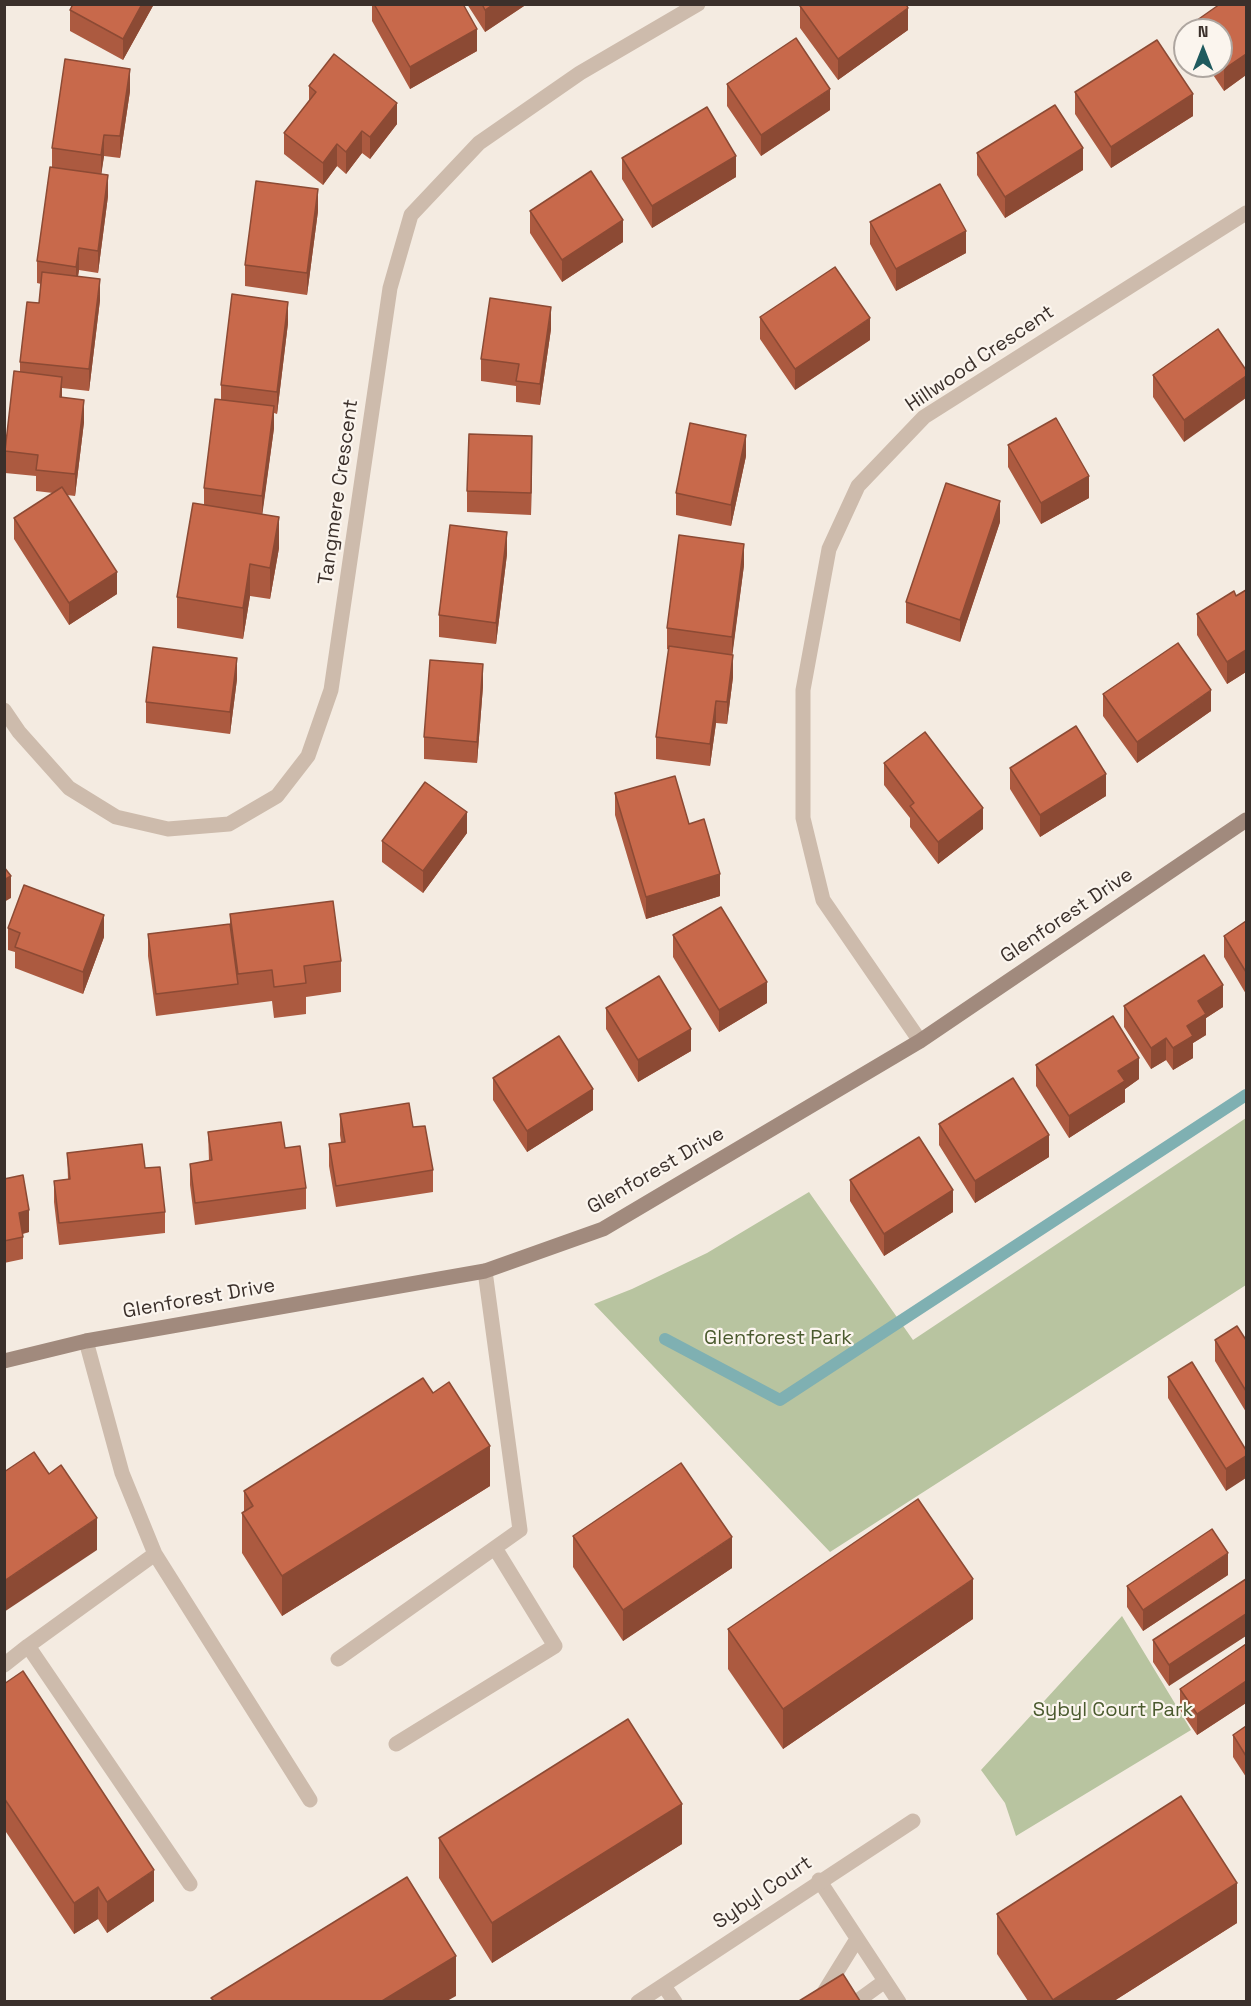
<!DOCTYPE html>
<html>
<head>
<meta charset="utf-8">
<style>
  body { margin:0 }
  #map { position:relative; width:1251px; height:2006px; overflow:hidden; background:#f4ebe1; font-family:"Space Grotesk",sans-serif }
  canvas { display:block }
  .frame { position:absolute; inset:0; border:6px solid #3b302b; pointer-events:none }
  .north { position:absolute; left:1173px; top:18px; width:60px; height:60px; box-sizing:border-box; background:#fbf5ee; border:2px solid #aea6a0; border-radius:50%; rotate:0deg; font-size:16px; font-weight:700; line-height:24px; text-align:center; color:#3b302b }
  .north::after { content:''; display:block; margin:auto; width:21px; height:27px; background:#1f5a5e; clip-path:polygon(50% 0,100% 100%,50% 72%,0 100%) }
</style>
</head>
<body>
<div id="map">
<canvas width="1251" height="2006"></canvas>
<div class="frame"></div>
<div class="north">N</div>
</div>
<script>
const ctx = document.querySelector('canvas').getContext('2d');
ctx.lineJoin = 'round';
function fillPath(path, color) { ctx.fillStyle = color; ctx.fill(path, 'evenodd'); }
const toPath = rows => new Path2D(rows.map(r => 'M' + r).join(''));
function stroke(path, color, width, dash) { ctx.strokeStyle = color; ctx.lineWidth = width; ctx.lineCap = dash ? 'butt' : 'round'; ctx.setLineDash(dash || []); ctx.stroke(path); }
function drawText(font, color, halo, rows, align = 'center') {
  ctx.font = font + ' "Space Grotesk",sans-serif'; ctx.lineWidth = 4.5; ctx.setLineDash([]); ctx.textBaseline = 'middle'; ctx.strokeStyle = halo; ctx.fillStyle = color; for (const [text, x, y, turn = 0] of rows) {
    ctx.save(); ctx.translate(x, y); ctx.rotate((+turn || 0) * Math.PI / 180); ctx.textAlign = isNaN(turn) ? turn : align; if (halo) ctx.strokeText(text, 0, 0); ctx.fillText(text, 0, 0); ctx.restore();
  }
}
const green = toPath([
  [1246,1118,1246,1285,830,1552,594,1304,632,1289,707,1253,809,1192,913,1340],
  [1122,1616,1191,1730,1016,1836,1005,1803,981,1770]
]);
const stream = toPath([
  [665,1339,780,1400,1246,1095]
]);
const lane = toPath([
  [86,1341,122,1473,155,1554,310,1800],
  [155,1554,28,1646,190,1884],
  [338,1659,520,1530,485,1271],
  [4,1665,28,1646],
  [396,1744,555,1646,495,1548],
  [819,1880,899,2002],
  [664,1986,675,2002],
  [818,2002,857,1939],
  [856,2002,885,1981]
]);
const street = toPath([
  [4,710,19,732,69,788,116,817,168,829,229,824,277,796,308,756,331,690,390,288,411,215,479,143,580,73,698,4],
  [920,1041,823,900,803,818,803,690,829,549,858,486,924,417,1246,213],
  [638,2002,913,1821]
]);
const secondary = toPath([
  [4,1361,86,1341,485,1271,603,1229,920,1041,1246,820]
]);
const wall = toPath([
  [154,4,123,60,70,31,70,10],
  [372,4,463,4,477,51,410,89,372,21],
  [467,4,527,4,485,32],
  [1246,4,1246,75,1224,91,1207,66,1221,66,1221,30,1193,30,1193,23],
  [800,6,908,30,838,80,800,28],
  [727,84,830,110,761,156,727,106],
  [309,86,397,124,370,159,362,153,346,174,337,166,323,185,284,154,284,133,309,101],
  [130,91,120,158,104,156,101,174,108,196,98,273,79,270,78,276,100,300,89,391,62,388,62,398,84,422,75,496,67,495,117,594,69,625,14,539,14,518,53,493,36,491,36,476,5,473,5,451,20,372,20,362,39,303,41,284,37,283,37,261,52,167,52,148],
  [1075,92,1193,116,1111,168,1075,114],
  [977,153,1083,170,1005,218,977,175],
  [622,158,736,177,652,228,622,179],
  [318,211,307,295,245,286,245,265],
  [530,211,623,242,562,282,530,233],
  [870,222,966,253,896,291,870,244],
  [760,317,870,340,795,390,760,339],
  [288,323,277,414,274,413,274,428,262,514,279,548,270,599,250,596,243,639,177,628,177,597,204,505,204,488,221,400,221,385],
  [551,329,540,405,516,402,516,386,481,381,481,359],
  [1218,329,1184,442,1153,397,1153,375],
  [1008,445,1089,498,1041,524,1008,467],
  [746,456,731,526,676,515,676,493],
  [532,458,531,515,467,512,467,491],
  [1000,522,960,642,906,623,906,602],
  [507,554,496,644,439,637,439,615],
  [744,565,732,655,733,677,727,724,716,723,710,766,656,759,656,737,669,650,667,649,667,628],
  [1246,590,1246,672,1227,684,1197,635,1197,614,1236,596],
  [237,679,230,734,146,723,146,702],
  [483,686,477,763,424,759,424,737],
  [1103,694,1211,711,1137,763,1103,716],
  [884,763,983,829,938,864,910,827,910,818,884,785],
  [1010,768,1106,796,1040,837,1010,789],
  [615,793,689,824,720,896,646,919,615,815],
  [467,833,423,893,382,862,382,841],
  [230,914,341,961,341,992,306,997,306,1014,274,1018,272,1001,156,1016,148,956,148,934,230,924],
  [1246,921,1246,994,1224,957,1224,936],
  [8,928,104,937,83,994,15,968,15,952,8,950],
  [673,935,767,1003,719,1032,673,957],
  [1124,1006,1223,1007,1206,1018,1206,1035,1193,1043,1193,1058,1173,1070,1166,1060,1151,1069,1124,1027],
  [606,1008,691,1051,638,1082,606,1029],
  [1036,1065,1139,1079,1125,1089,1125,1102,1069,1138,1036,1086],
  [493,1078,593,1110,527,1152,493,1100],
  [340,1114,413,1127,433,1170,433,1192,336,1207,329,1166,329,1144,341,1142,340,1135],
  [939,1124,1049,1157,975,1203,939,1145],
  [208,1132,285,1148,306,1188,306,1209,195,1225,190,1185,190,1164,209,1161],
  [67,1153,145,1168,165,1212,165,1233,59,1245,54,1202,54,1181,68,1179],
  [4,1179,29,1232,23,1234,23,1259,4,1263],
  [850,1180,953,1212,884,1256,850,1201],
  [1215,1340,1246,1340,1246,1412,1215,1361],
  [1168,1377,1246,1450,1226,1491,1168,1398],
  [433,1393,490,1486,282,1616,242,1553,242,1513,244,1512,244,1491],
  [573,1536,732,1568,623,1641,573,1567],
  [1228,1575,1143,1631,1127,1607,1127,1586],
  [1246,1579,1169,1686,1153,1662,1153,1640],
  [973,1619,783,1749,728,1669,728,1629],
  [1246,1644,1246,1703,1197,1735,1180,1710,1180,1689],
  [4,1684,154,1901,107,1933,98,1919,74,1934,4,1829],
  [1246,1726,1246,1777,1233,1757,1233,1735],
  [439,1838,682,1844,492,1963,439,1878],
  [997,1914,1237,1923,1114,2001,1028,2001,997,1954]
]);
const shadedWall = toPath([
  [142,4,154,4,123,60,123,39],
  [494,4,527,4,485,32,485,10],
  [908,8,908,30,838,80,838,59],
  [477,29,477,51,410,89,410,67],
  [1246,54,1246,75,1224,91,1224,69],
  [130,69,130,91,120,158,120,136],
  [830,89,830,110,761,156,761,135],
  [1193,94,1193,116,1111,168,1111,147],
  [397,103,397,124,370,159,370,137],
  [362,131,362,153,346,174,346,152],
  [104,135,104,156,101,177,101,155],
  [337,144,337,166,323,185,323,163],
  [1083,148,1083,170,1005,218,1005,197],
  [736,156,736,177,652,228,652,206],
  [108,175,108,196,98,273,98,251],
  [318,189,318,211,307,295,307,273],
  [623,220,623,242,562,282,562,260],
  [966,231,966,253,896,291,896,269],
  [79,248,79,270,76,288,76,267],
  [100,279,100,300,89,391,89,369],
  [288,302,288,323,277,414,277,392],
  [551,307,551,329,540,405,540,384],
  [870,318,870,340,795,390,795,369],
  [1246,376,1246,398,1184,442,1184,420],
  [62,377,62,398,60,397],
  [84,400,84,422,75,496,75,474],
  [274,406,274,428,262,517,262,496],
  [746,435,746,456,731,526,731,505],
  [532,436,532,458,531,515,531,493],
  [1089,476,1089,498,1041,524,1041,503],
  [1000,501,1000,522,960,642,960,620],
  [279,517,279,548,270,599,270,568],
  [507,532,507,554,496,644,496,623],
  [744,544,744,565,732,658,732,637],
  [250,564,250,596,243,639,243,608],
  [117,572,117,594,69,625,69,603],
  [1246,650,1246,672,1227,684,1227,662],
  [733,655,733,677,727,724,727,702],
  [237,658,237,679,230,734,230,712],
  [483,664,483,686,477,763,477,742],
  [1211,690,1211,711,1137,763,1137,742],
  [716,701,716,723,710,766,710,744],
  [1106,774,1106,796,1040,837,1040,815],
  [983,808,983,829,938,864,938,842],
  [467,812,467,833,423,893,423,871],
  [720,874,720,896,646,919,646,897],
  [11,876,11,898,4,902,4,880],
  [104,915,104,937,83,994,83,972],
  [767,982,767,1003,719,1032,719,1010],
  [1223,985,1223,1007,1206,1018,1206,1035,1193,1043,1193,1058,1173,1070,1173,1048,1187,1026,1198,1001],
  [691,1029,691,1051,638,1082,638,1060],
  [1166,1038,1166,1060,1151,1069,1151,1048],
  [1139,1058,1139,1079,1125,1089,1125,1102,1069,1138,1069,1116,1118,1071],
  [593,1089,593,1110,527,1152,527,1131],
  [1049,1135,1049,1157,975,1203,975,1181],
  [953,1190,953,1212,884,1256,884,1234],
  [29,1210,29,1232,19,1234,19,1213],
  [490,1446,490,1486,282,1616,282,1576],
  [1246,1456,1246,1478,1226,1491,1226,1469],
  [97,1518,97,1550,4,1612,4,1581],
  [732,1537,732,1568,623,1641,623,1610],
  [1228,1553,1228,1575,1143,1631,1143,1610],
  [973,1579,973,1619,783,1749,783,1709],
  [1246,1614,1246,1636,1169,1686,1169,1665],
  [1246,1681,1246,1703,1197,1735,1197,1714],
  [682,1804,682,1844,492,1963,492,1923],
  [154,1870,154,1901,107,1933,107,1902],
  [1237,1883,1237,1923,1114,2001,1053,2001,1053,2000],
  [98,1887,98,1919,74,1934,74,1903],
  [456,1956,456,1996,447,2001,382,2001]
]);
const building = toPath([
  [73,4,142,4,123,39,70,10,73,4],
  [374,4,463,4,477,29,410,67,374,4],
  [482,4,494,4,485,10,482,4],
  [802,4,906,4,908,8,838,59,800,6,802,4],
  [1220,4,1246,4,1246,54,1224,69,1221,65,1221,30,1197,30,1193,23,1220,4],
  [796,38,830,89,761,135,727,84,796,38],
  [1157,40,1193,94,1111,147,1075,92,1157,40],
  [334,54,397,103,370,137,362,131,346,152,337,144,323,163,284,133,316,92,309,86,334,54],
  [65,59,130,69,120,136,104,135,101,155,52,148,65,59],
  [1055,105,1083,148,1005,197,977,153,1055,105],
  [707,107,736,156,652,206,622,158,707,107],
  [50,167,108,175,98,251,79,248,76,267,37,261,50,167],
  [591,171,623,220,562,260,530,211,591,171],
  [256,181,318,189,307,273,245,265,256,181],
  [940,184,966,231,896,269,870,222,940,184],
  [835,267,870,318,795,369,760,317,835,267],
  [42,272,100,279,89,369,20,362,27,302,39,303,42,272],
  [232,294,288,302,277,392,221,385,232,294],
  [490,298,551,307,540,384,516,381,519,364,481,359,490,298],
  [1218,329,1246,370,1246,376,1184,420,1153,375,1218,329],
  [14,371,62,377,60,397,84,400,75,474,36,470,38,455,5,451,14,371],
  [215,399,274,406,262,496,204,488,215,399],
  [1056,418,1089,476,1041,503,1008,445,1056,418],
  [690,423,746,435,731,505,676,493,690,423],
  [469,434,532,436,531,493,467,491,469,434],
  [946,483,1000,501,960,620,906,602,946,483],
  [62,487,117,572,69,603,14,518,62,487],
  [193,503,279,517,270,568,250,564,243,608,177,597,193,503],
  [450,525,507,532,496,623,439,615,450,525],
  [679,535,744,544,732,637,667,628,679,535],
  [1246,590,1246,650,1227,662,1197,614,1234,591,1236,596,1246,590],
  [1178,643,1211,690,1137,742,1103,694,1178,643],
  [669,646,733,655,727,702,716,701,710,744,656,737,669,646],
  [153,647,237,658,230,712,146,702,153,647],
  [430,660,483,664,477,742,424,737,430,660],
  [1076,726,1106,774,1040,815,1010,768,1076,726],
  [925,732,983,808,938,842,910,806,914,803,884,763,925,732],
  [675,776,689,824,704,819,720,874,646,897,615,793,675,776],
  [425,782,467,812,423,871,382,841,425,782],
  [4,867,11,876,4,880,4,867],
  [24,885,104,915,83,972,15,947,20,933,8,928,24,885],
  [333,901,341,961,304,966,306,983,274,987,272,970,238,974,230,914,333,901],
  [721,907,767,982,719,1010,673,935,721,907],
  [1246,921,1246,972,1224,936,1246,921],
  [230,924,238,984,156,994,148,934,230,924],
  [1204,955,1223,985,1198,1001,1206,1014,1187,1026,1193,1036,1173,1048,1166,1038,1151,1048,1124,1006,1204,955],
  [659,976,691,1029,638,1060,606,1008,659,976],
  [1113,1016,1139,1058,1118,1071,1125,1081,1069,1116,1036,1065,1113,1016],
  [559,1036,593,1089,527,1131,493,1078,559,1036],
  [1013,1078,1049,1135,975,1181,939,1124,1013,1078],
  [409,1103,413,1127,425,1126,433,1170,336,1186,329,1144,345,1142,340,1114,409,1103],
  [281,1122,285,1148,300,1146,306,1188,195,1203,190,1164,212,1160,208,1132,281,1122],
  [919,1137,953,1190,884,1234,850,1180,919,1137],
  [142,1144,145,1168,160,1167,165,1212,59,1223,54,1181,70,1179,67,1153,142,1144],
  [23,1175,29,1210,19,1213,23,1237,4,1241,4,1179,23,1175],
  [1237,1326,1246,1340,1246,1391,1215,1340,1237,1326],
  [1192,1362,1246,1450,1246,1456,1226,1469,1168,1377,1192,1362],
  [423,1378,433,1393,449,1382,490,1446,282,1576,242,1513,253,1506,244,1491,423,1378],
  [34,1452,49,1474,61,1465,97,1518,4,1581,4,1472,34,1452],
  [681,1463,732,1537,623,1610,573,1536,681,1463],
  [918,1499,973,1579,783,1709,728,1629,918,1499],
  [1212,1529,1228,1553,1143,1610,1127,1586,1212,1529],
  [1246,1579,1246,1614,1169,1665,1153,1640,1246,1579],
  [1246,1644,1246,1681,1197,1714,1180,1689,1246,1644],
  [23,1671,154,1870,107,1902,98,1887,74,1903,4,1798,4,1684,23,1671],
  [628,1719,682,1804,492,1923,439,1838,628,1719],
  [1246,1726,1246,1756,1233,1735,1246,1726],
  [1181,1796,1237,1883,1053,2000,997,1914,1181,1796],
  [407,1877,456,1956,382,2001,214,2001,211,1998,407,1877],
  [843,1974,860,2001,799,2001,843,1974]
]);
const streetNames = [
  ["Hillwood Crescent",980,359,-34],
  ["Tangmere Crescent",339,492,-82],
  ["Glenforest Drive",1067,916,-34],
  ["Glenforest Drive",656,1171,-30],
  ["Glenforest Drive",199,1299,-10],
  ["Sybyl Court",763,1893,-34]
];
const parkNames = [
  ["Glenforest Park",778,1339],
  ["Sybyl Court Park",1113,1711]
];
fillPath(green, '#b8c4a0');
stroke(stream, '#7fb0b2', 12);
stroke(lane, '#cdbbac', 15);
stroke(street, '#cdbbac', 15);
stroke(secondary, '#a18a7d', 15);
fillPath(wall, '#ac5a40');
fillPath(shadedWall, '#8c4a34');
fillPath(building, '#c8694b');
stroke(building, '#8c4a34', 1.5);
drawText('20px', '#3b302b', '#fbf5ee', streetNames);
drawText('20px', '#4a5a2e', '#fbf5ee', parkNames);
</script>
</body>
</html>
